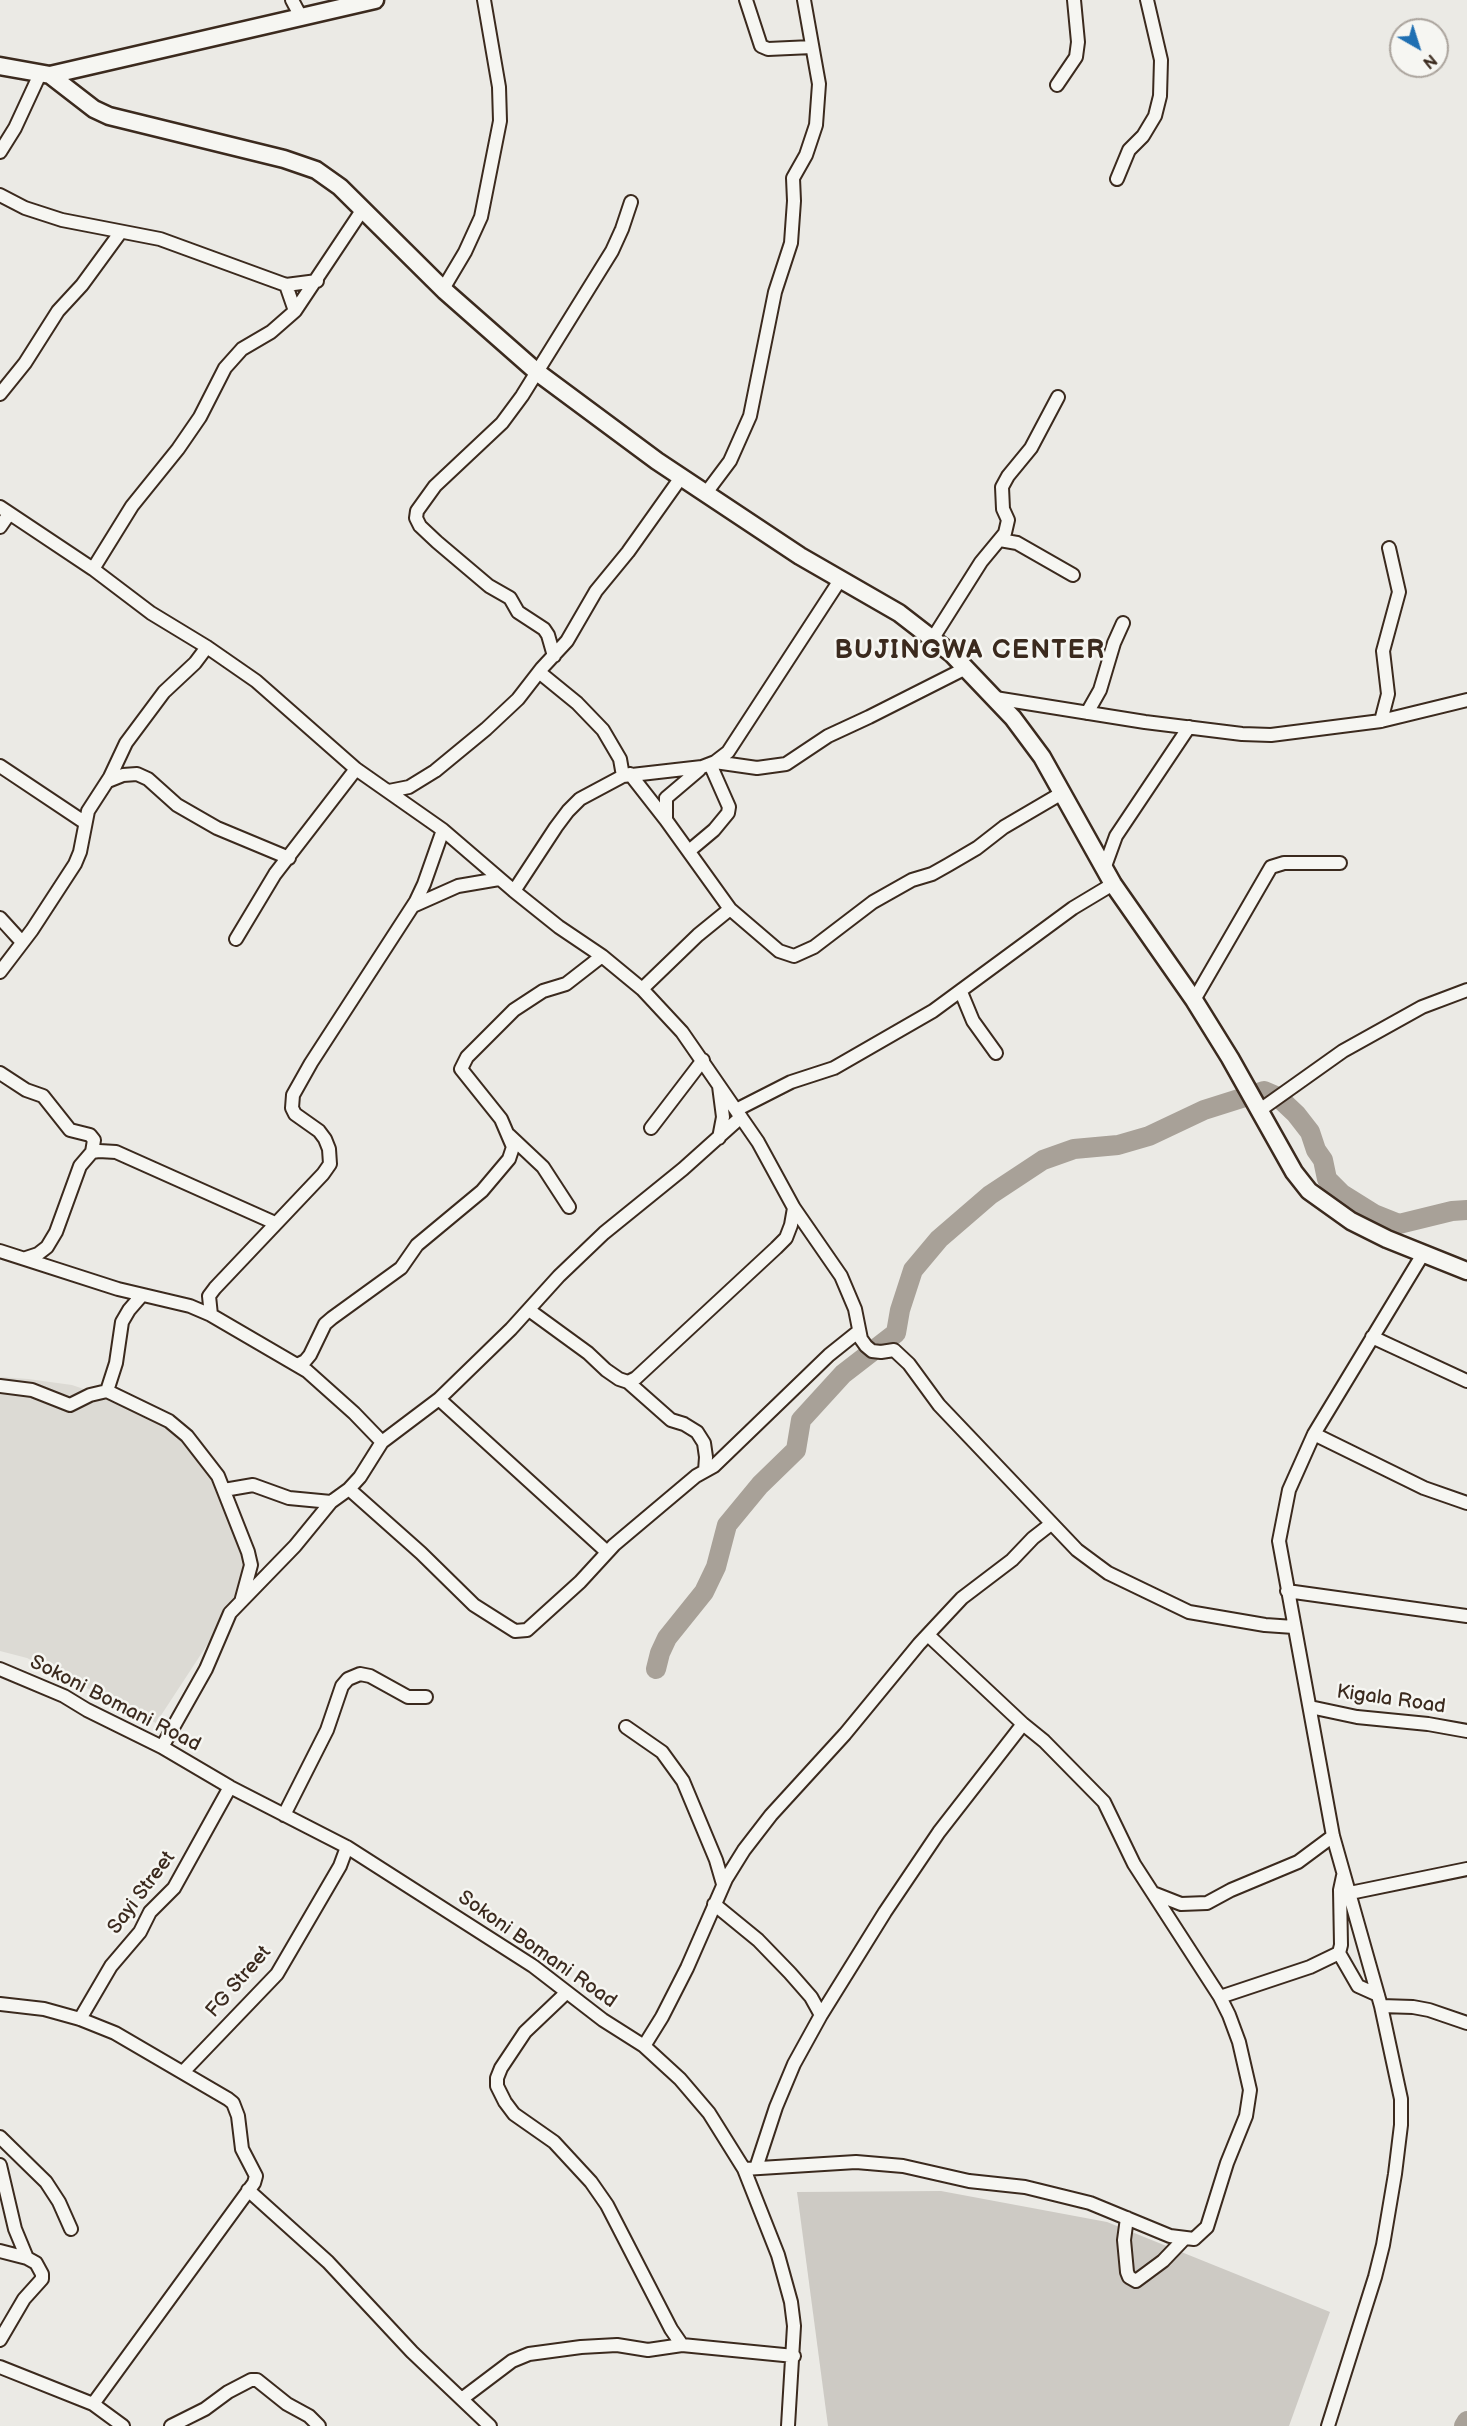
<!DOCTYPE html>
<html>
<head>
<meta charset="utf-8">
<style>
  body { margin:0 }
  #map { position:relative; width:1467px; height:2426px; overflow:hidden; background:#ebeae5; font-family:"Balsamiq Sans",sans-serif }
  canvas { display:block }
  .north { position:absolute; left:1389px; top:18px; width:60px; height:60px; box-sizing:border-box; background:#f6f6f2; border:2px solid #aba49d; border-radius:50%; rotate:141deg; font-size:16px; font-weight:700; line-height:24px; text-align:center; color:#3b2a1e }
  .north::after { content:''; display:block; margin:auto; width:21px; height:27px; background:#1f6fb2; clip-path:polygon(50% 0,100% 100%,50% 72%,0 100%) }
</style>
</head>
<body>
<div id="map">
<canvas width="1467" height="2426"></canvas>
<div class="north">N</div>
</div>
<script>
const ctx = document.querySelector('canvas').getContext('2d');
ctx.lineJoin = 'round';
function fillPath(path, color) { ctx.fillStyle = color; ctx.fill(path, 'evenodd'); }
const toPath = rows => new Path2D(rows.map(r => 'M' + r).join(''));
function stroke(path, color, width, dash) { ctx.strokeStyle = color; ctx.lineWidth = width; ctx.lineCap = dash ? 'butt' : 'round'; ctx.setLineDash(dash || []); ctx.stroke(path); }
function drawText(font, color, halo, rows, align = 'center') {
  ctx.font = font + ' "Balsamiq Sans",sans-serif'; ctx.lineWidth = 5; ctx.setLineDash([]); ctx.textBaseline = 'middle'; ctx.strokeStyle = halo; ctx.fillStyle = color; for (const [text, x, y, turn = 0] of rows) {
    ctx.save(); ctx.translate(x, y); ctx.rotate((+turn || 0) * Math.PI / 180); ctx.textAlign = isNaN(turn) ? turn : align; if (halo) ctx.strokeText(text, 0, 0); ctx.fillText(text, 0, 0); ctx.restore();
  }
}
const built = toPath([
  [0,1377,28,1379,72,1385,107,1397,193,1439,218,1464,260,1564,156,1723,27,1658,0,1651]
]);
const green = toPath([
  [941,2191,1107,2222,1330,2312,1289,2426,828,2426,797,2192]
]);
const river = toPath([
  [656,1669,660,1653,667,1638,704,1592,716,1567,727,1525,760,1485,796,1450,801,1420,843,1374,896,1333,900,1310,913,1270,939,1239,990,1195,1043,1160,1074,1149,1118,1145,1149,1136,1204,1110,1264,1091,1278,1097,1296,1114,1310,1132,1316,1150,1323,1160,1327,1179,1342,1194,1374,1214,1399,1224,1452,1211,1467,1210],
  [1464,2426,1467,2421]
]);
const street = toPath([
  [292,0,301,17],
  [746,0,761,46,768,49,812,47],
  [1057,85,1076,57,1078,42,1074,0],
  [0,152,15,128,40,74],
  [1117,179,1129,150,1143,136,1155,116,1160,96,1161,60,1147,0],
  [0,195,25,208,62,220,160,239,286,285,317,281],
  [286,285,295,311],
  [443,289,465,252,481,217,500,121,499,87,484,0],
  [0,394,25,363,58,311,82,285,120,233],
  [706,493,730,461,750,416,775,292,791,243,794,201,793,178,806,155,816,125,819,84,804,0],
  [0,507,93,569,151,613,207,647,256,681,356,769,443,830,514,891,559,927,602,956,642,989,682,1032,758,1142,794,1208,841,1276,855,1309,861,1339,866,1346,872,1351,881,1352,894,1350,909,1364,939,1405,1077,1550,1108,1573,1189,1612,1265,1625,1294,1627],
  [0,527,9,514],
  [1000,540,1017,543,1073,575],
  [93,569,132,506,178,449,200,417,225,368,242,349,271,332,295,311,363,209],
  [933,638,981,562,1005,533,1008,520,1003,509,1002,487,1008,476,1031,448,1058,397],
  [554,656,548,635,544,629,518,612,510,598,489,586,437,542,420,526,416,518,417,511,435,486,502,423,522,396,612,251,622,229,631,202],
  [539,672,577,703,603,730,620,759,623,776],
  [995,698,1145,722,1242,734,1271,735,1381,721,1467,700],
  [1087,713,1100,690,1114,643,1123,623],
  [1381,721,1388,694,1383,651,1399,592,1389,548],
  [715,762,757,768,786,764,828,736,869,717,966,668],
  [0,766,84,822],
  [630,774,666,820,730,909,779,951,794,956,814,947,873,902,912,880,932,874,948,865,977,848,1004,827,1062,793],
  [108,781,123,775,137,774,148,779,177,805,217,828,289,858],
  [389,791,409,787,435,771,486,729,518,699,542,668,567,641,596,591,628,552,682,476],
  [666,820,666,798,699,770],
  [689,851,714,830,728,813,729,807,710,764],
  [1104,869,1116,836,1189,727],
  [514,891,556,827,568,811,580,799,623,776,702,767,715,762,728,752,840,580],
  [413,906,458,886,499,879],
  [0,918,21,941],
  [236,939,275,874,356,769],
  [0,972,32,930,75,864,80,852,88,811,110,777,126,743,164,692,195,663,207,647],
  [642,989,698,935,730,909],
  [961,992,973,1021,996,1053],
  [1194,1000,1271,867,1284,863,1340,863],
  [0,1073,26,1090,43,1096,70,1130,90,1135,94,1140,92,1152],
  [719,1086,723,1117,719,1138],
  [736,1110,791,1082,834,1068,933,1011,1073,908,1113,884],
  [1260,1110,1343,1051,1422,1007,1467,990],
  [651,1128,703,1060],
  [509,1135,543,1167,569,1207],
  [0,1251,118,1289,190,1306,211,1315,307,1371,354,1413,382,1442],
  [26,1258,38,1254,47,1247,56,1232,80,1166,92,1152,99,1151,116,1152,275,1223],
  [529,1310,588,1353,606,1370,619,1379,628,1382,636,1378,776,1248,786,1238,791,1225,794,1208],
  [211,1315,209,1296,215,1288,323,1174,330,1164,329,1149,325,1139,319,1131,295,1114,292,1108,293,1095,311,1063,416,901,424,884,443,830],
  [1372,1337,1467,1381],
  [297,1365,305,1361,310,1355,325,1324,332,1318,401,1268,417,1245,482,1191,509,1159,513,1147,501,1119,461,1069,467,1057,514,1010,543,991,566,984,602,956],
  [628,1382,671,1420,684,1424,697,1432,704,1443,706,1457,705,1471],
  [0,1386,32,1390,70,1405,90,1395,107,1391,169,1421,187,1436,218,1476,248,1552,251,1565,242,1598],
  [107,1391,116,1363,122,1322,129,1310,142,1295],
  [439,1399,607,1552],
  [1314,1434,1424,1488,1467,1503],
  [349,1489,421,1553,474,1605,515,1631,527,1630,580,1582,614,1545,696,1476,714,1466,829,1355,859,1331],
  [224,1490,253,1485,289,1498,331,1502],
  [1287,1591,1467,1616],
  [0,1669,64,1696,87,1710,162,1747,230,1787,347,1847,533,1966,603,2020,644,2046,680,2079,709,2113,744,2169,778,2255,791,2302,794,2326,788,2426],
  [1310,1707,1357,1717,1428,1724,1467,1731],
  [626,1727,662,1752,683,1781,716,1860,723,1884],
  [162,1747,206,1669,230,1613,295,1546,331,1502,349,1489,360,1477,382,1442,439,1399,511,1329,559,1276,604,1233,683,1169,741,1117],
  [284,1815,327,1730,342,1686,348,1679,360,1674,370,1676,408,1697,426,1697],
  [1153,1893,1181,1904,1207,1903,1231,1890,1298,1862,1333,1836],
  [1350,1893,1467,1869],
  [714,1904,758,1940,790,1973,811,1997,821,2015],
  [1339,1953,1358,1986,1378,1995],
  [566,1993,525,2032,501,2068,497,2078,497,2086,505,2102,514,2114,554,2142,591,2182,607,2205,671,2329,682,2345],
  [1220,1997,1310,1967,1339,1953,1341,1945,1340,1890,1343,1876],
  [0,2004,44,2009,80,2019,115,2033,228,2099,233,2103,238,2116,242,2149,256,2176,254,2183,93,2404],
  [1381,2006,1413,2007,1429,2010,1467,2023],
  [80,2019,111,1966,140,1932,150,1912,174,1888,230,1787],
  [644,2046,662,2017,687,1968,726,1879,744,1850,771,1815,845,1734,919,1644,962,1598,1012,1560,1033,1538,1051,1524],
  [183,2072,277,1974,340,1866,347,1847],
  [0,2137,46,2182,59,2202,71,2229],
  [0,2165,15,2229,27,2258],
  [756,2168,776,2107,794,2064,821,2015,885,1912,939,1832,1023,1724],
  [744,2169,856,2162,903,2166,969,2181,1025,2187,1090,2203,1170,2236,1194,2239,1207,2227,1227,2163,1246,2116,1250,2090,1239,2042,1229,2015,1220,1997,1134,1864,1104,1802,1044,1741,1023,1724,928,1635],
  [248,2190,328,2262,412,2352,490,2426],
  [1127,2218,1124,2240,1127,2272,1129,2277,1136,2281,1163,2261,1184,2239],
  [0,2251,27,2258,36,2263,42,2274,42,2279,24,2299,0,2340],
  [0,2367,93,2404,123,2426],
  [463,2398,512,2361,529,2354,581,2347,617,2345,648,2350,682,2345,794,2356],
  [171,2426,205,2409,228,2392,251,2380,257,2380,287,2404,309,2416,319,2426],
  [1328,2426,1375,2277,1383,2245,1395,2174,1401,2125,1401,2099,1381,2006,1333,1836,1279,1541,1289,1490,1314,1434,1423,1254]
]);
const secondary = toPath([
  [0,66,50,75,375,0],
  [50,75,94,109,109,116,284,159,316,170,340,187,445,291,537,372,657,461,800,556,899,613,952,654,1013,718,1042,757,1113,884,1194,1000,1230,1058,1294,1172,1309,1191,1351,1221,1387,1239,1467,1271]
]);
const streetNames = [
  ["Kigala Road",1391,1700,8],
  ["Sokoni Bomani Road",115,1704,27],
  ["Sayi Street",142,1893,-53],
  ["Sokoni Bomani Road",537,1950,35],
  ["FG Street",239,1982,-49]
];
const districtNames = [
  ["BUJINGWA CENTER",970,651]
];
fillPath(built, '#dcdad4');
fillPath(green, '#cdcac4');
stroke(river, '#a8a198', 20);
stroke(street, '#3b2a1e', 16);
stroke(secondary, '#3b2a1e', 21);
stroke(street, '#f6f6f2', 12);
stroke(secondary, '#f6f6f2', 16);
drawText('20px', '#3b2a1e', '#f6f6f2', streetNames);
ctx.letterSpacing = '1.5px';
drawText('bold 26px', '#3b2a1e', '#f6f6f2', districtNames);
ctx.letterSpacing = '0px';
</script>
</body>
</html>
